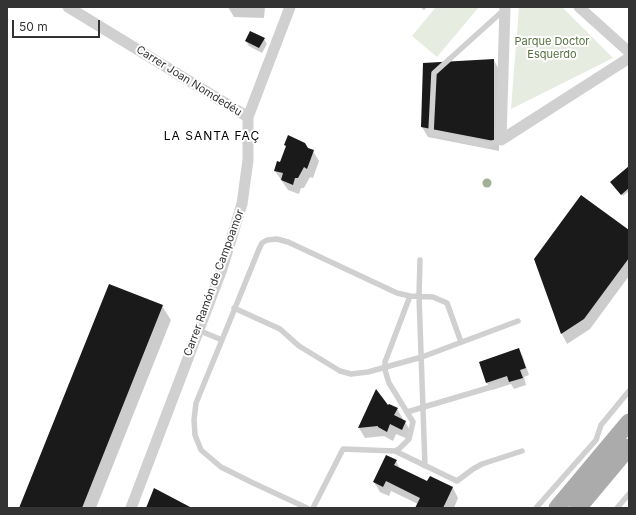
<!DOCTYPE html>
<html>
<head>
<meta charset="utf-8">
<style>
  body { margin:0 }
  #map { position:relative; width:636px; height:515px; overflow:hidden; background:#fff; font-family:Inter,sans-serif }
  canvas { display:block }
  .frame { position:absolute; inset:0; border:8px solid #333; pointer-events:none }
  .scale { position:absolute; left:12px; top:20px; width:88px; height:18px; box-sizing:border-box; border:2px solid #333; border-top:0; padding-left:5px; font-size:12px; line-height:14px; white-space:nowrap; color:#333; -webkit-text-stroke:3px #fff; paint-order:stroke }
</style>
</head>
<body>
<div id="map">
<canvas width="636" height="515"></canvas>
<div class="frame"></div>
<div class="scale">50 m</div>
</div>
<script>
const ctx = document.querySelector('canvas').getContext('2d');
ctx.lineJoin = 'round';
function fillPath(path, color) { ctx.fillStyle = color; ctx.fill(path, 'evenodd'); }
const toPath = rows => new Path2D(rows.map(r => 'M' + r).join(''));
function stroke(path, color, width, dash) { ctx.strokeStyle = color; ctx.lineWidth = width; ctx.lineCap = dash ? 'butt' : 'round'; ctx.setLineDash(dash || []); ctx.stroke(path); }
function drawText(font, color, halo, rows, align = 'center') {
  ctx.font = font + ' Inter,sans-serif'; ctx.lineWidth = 4; ctx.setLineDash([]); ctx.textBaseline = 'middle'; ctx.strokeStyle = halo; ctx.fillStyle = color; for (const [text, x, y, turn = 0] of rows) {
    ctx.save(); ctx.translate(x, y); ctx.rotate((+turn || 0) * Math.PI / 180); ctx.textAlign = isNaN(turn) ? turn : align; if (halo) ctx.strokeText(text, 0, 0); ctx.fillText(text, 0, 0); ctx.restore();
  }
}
const green = toPath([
  [436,7,479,7,437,57,412,36],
  [519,7,562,7,613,58,511,109]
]);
const shadow = toPath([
  [228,7,265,7,264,18,234,17],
  [420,7,427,7,424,10],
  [264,39,267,44,262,53,249,46,246,41],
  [494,60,499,70,499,151,428,137,422,127],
  [285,145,313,151,319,161,313,178,310,177,304,188,301,188,299,194,288,190,275,171,280,164,287,147],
  [629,167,629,191,623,196,613,184],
  [629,232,629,276,590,329,567,344,562,334,535,259],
  [162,306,171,320,96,508,20,508],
  [519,350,523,357,529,375,524,377,526,385,514,389,511,384,492,390,487,383],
  [388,408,397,409,403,419,402,420,405,422,411,432,408,439,396,434,393,441,384,436,365,438,359,428],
  [396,461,400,469,428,482,453,488,458,498,454,508,416,508,418,504,391,491,389,496,380,492,374,482]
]);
const building = toPath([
  [250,31,265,38,259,48,245,41],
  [494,59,494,141,421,127,423,63],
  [288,135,305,143,308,148,314,150,307,169,304,167,298,178,295,178,293,185,281,180,283,173,274,171,277,161,280,162,286,146,284,145],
  [629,166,629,188,621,195,610,182],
  [581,195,629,230,629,258,584,319,561,334,534,259],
  [109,284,163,305,82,508,19,508],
  [519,348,526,368,520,370,523,378,509,382,507,376,486,383,479,362],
  [376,389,388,405,389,404,398,408,394,415,406,421,402,430,390,424,387,432,378,427,378,426,358,428],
  [386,455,397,460,394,465,427,481,430,476,453,487,443,508,415,508,420,498,386,481,383,487,373,482],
  [154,488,192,508,146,508]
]);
const lane = toPath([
  [501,140,487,145,431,132,434,73,505,9],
  [420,260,419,296,425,466],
  [234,308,280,329,299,346,340,371,351,374,368,372,422,357,518,321],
  [198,330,222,340,196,403,194,420,195,435,201,450,221,467,251,482,307,508],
  [222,340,259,249,262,243,267,240,277,239,288,242,397,293,410,296,433,297,447,303,461,342],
  [407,412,498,385],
  [395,451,400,448,409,439,413,422,389,383,385,370,385,362,410,296],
  [313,508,343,449,395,451,457,481,473,469,482,464,522,451],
  [536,508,596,440,601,425,629,391],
  [617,508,629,494]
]);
const street = toPath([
  [68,7,248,117],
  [505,7,501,140,629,58],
  [579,7,629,52],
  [131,508,222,269,242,204,248,160,248,117,290,7]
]);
const primary = toPath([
  [557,508,629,422],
  [578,508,629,447]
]);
const trees = [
  [487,183]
];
const parkNames = [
  ["Parque Doctor",552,42],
  ["Esquerdo",552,55]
];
const streetNames = [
  ["Carrer Joan Nomdedéu",189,81,32],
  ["Carrer Ramón de Campoamor",214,283,-70]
];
const neighbourhoodNames = [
  ["LA SANTA FAÇ",212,136]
];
fillPath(green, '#e6ecdf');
fillPath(shadow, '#0003');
fillPath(building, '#1a1a1a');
stroke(lane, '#d0d0d0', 5.5);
stroke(street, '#d0d0d0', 11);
stroke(primary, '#ababab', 17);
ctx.fillStyle = '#a2b095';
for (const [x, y] of trees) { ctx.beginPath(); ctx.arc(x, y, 4.5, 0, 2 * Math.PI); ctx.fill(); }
drawText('11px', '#56703f', '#fff', parkNames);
drawText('11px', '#333', '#fff', streetNames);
ctx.letterSpacing = '1px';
drawText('12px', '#000', '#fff', neighbourhoodNames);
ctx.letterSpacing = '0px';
</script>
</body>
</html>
